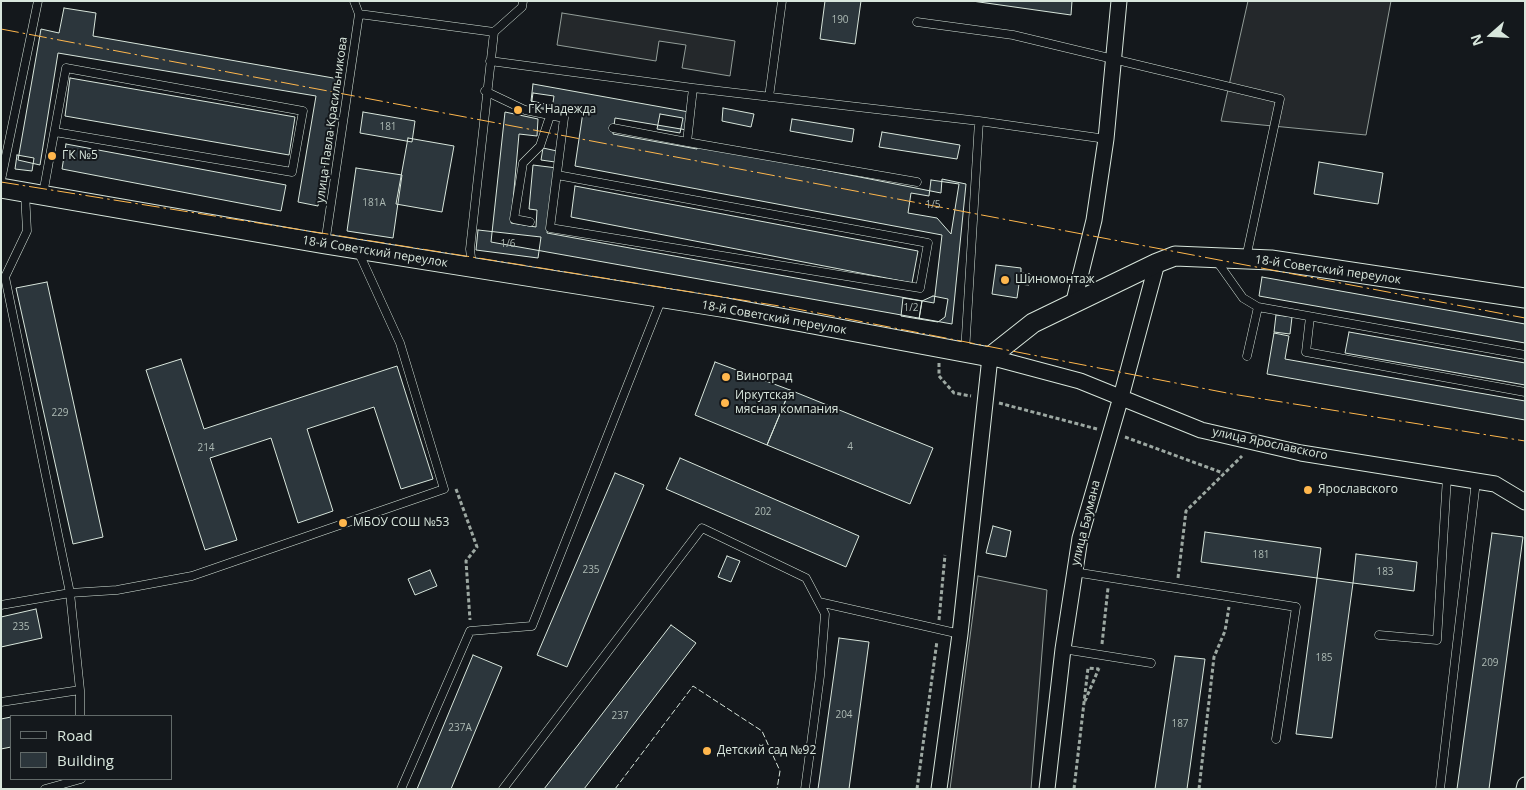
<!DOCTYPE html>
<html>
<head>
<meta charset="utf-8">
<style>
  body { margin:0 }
  #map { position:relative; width:1526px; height:790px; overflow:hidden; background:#14181c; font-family:"Open Sans",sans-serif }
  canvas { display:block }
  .frame { position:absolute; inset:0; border:2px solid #d8e6dc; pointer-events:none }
  .legend { position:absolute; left:10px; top:715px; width:162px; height:65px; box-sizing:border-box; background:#14181c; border:1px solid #626a69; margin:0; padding:6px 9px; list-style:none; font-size:15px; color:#d8e6dc }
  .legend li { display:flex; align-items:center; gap:10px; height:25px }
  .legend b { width:25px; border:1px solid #626a69 }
  .north { position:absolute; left:1466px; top:10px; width:50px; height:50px; -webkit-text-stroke:4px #14181c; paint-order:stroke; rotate:251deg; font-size:14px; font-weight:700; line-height:20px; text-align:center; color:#d8e6dc }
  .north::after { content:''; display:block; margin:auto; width:18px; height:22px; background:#d8e6dc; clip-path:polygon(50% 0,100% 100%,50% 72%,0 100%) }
</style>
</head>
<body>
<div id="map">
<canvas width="1526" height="790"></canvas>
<div class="frame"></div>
<ul class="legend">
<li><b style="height:6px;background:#14181c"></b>Road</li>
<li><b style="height:14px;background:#2c363c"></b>Building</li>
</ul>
<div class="north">N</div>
</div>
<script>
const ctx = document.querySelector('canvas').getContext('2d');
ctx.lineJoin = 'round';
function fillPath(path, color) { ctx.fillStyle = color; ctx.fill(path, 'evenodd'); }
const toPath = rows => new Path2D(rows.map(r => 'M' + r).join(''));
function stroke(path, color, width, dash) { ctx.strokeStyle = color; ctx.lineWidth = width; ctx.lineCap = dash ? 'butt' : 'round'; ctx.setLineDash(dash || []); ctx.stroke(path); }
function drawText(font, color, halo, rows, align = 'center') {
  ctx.font = font + ' "Open Sans",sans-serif'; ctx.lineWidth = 4; ctx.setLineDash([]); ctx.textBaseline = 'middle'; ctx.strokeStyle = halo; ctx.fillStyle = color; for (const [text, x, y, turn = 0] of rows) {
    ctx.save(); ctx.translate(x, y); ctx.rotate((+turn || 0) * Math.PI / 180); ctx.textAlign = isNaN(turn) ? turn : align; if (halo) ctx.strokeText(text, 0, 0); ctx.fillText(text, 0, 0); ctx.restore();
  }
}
const parking = toPath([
  [1248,1,1391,1,1366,135,1221,121,1248,1],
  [562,13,735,41,730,76,682,68,686,45,659,41,656,61,557,45,562,13],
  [978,576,1047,590,1031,789,950,789,978,576]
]);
const building = toPath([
  [825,1,861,1,855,44,820,39,825,1],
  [972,1,1072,1,1071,15,972,1],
  [64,8,96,13,93,36,339,79,318,206,298,202,316,96,58,53,40,165,18,160,41,29,59,33,64,8],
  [70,78,295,117,289,155,65,116,70,78],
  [533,84,689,112,687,130,615,118,613,134,697,149,697,145,941,193,942,179,966,184,952,324,491,242,505,112,538,119,537,136,519,134,511,223,536,227,537,210,529,209,533,165,557,168,547,233,934,303,942,235,575,166,583,112,531,101,533,84],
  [533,93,554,96,552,109,531,107,533,93],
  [723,108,754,114,751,127,722,121,723,108],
  [363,112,415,121,412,142,360,133,363,112],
  [660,114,683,118,680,133,657,129,660,114],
  [792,119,854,129,852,142,790,131,792,119],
  [882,132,960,145,957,159,879,147,882,132],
  [408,138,454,146,442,212,396,204,408,138],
  [66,144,286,185,281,211,62,169,66,144],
  [543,148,557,151,555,162,541,160,543,148],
  [17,155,34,158,32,171,15,169,17,155],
  [1319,162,1383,173,1378,204,1314,194,1319,162],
  [356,168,402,175,393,238,347,231,356,168],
  [931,180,959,184,951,234,937,218,908,213,911,193,929,196,931,180],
  [575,186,918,251,912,283,571,217,575,186],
  [478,230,541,237,538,258,476,250,478,230],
  [996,265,1021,268,1021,273,1030,274,1029,285,1019,284,1017,298,992,294,996,265],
  [1262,277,1525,324,1525,343,1259,296,1262,277],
  [47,282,103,537,73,544,16,288,47,282],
  [933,296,948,299,945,317,938,322,919,319,922,301,933,296],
  [903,298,922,301,919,319,901,316,903,298],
  [1276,315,1292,317,1290,334,1274,332,1276,315],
  [1349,332,1525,363,1525,385,1345,353,1349,332],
  [1274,333,1289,336,1285,359,1525,401,1525,420,1267,374,1274,333],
  [181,359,204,429,397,366,433,479,401,489,374,407,307,429,333,511,298,523,271,438,210,458,237,540,205,550,146,370,181,359],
  [715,362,790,390,767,445,695,415,715,362],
  [790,390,933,448,910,504,767,445,790,390],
  [680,458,859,536,846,567,666,489,680,458],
  [615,473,644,485,567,667,537,655,615,473],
  [993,526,1011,531,1006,557,986,553,993,526],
  [1205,532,1321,548,1317,578,1201,562,1205,532],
  [1492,533,1523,537,1489,789,1457,789,1492,533],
  [1356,554,1417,562,1414,591,1353,583,1356,554],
  [727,556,740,561,731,582,718,577,727,556],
  [430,570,437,586,415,595,408,579,430,570],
  [1317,578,1353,583,1332,738,1296,734,1317,578],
  [36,609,42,638,1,647,1,617,36,609],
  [671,625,696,643,584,789,544,789,671,625],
  [839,638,869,642,849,789,818,789,839,638],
  [473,655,502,667,451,789,417,789,473,655],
  [1175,656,1205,659,1187,789,1155,789,1175,656],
  [11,717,11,747,1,749,1,719,11,717]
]);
const path = toPath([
  [939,363,939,376,954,393,971,396],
  [999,403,1097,429],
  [1125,437,1223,473],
  [456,489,477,547,466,561,470,620],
  [1178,578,1186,511,1242,456],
  [939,620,945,555],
  [1102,644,1108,588],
  [1085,701,1099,668],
  [917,789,937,641],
  [1074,789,1088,668,1099,669],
  [1199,789,1214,657,1225,631,1229,607]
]);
const service = toPath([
  [359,14,494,32,522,7,523,1],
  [917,22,1013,35,1280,99,1246,258],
  [490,61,693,88,979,121,1106,139],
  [693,88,687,142,917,182],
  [485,91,525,110,564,118,550,228,920,288,928,243,557,175],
  [769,97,782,1],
  [613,128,687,142],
  [1,180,38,1],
  [25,193,27,231,5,277,70,593,80,690,80,716],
  [43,194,66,68,303,111,292,172,55,132],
  [530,222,514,219,523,163,540,146,550,116],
  [325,244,359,14,354,1],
  [1216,260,1243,298,1258,307,1525,355],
  [472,266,470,249,494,32],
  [1310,317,1306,352,1525,392],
  [965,352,979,121],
  [1247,356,1258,307],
  [1074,572,1296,607,1276,739],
  [819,602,960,634],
  [1,605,70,593,117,590,192,576,444,489,400,343,358,251],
  [1379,635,1437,640,1447,477],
  [1063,649,1151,663],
  [1,702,80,690],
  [45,789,81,779],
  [401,789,470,631,532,626,662,298],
  [503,789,702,528,806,578,825,614,820,676,805,789],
  [1440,789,1476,481]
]);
const minor = toPath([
  [1073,305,1094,220,1106,139,1119,1],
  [939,789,960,634,990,357,1080,381,1201,430,1301,453,1495,484,1525,502],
  [1047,789,1063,649,1080,538,1121,397,1157,263],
  [1524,789,1525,785]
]);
const tertiary = toPath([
  [1,188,325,244,727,308,990,357,1033,323,1157,263,1175,256,1271,260,1525,298]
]);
const fence = toPath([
  [615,789,693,686,762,731,780,771,777,789]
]);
const power = toPath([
  [1,29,1525,318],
  [1,182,792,308,1232,394,1525,441]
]);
const markers = [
  [518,110,5,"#ffb74d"],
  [52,156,5,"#ffb74d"],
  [1005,280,5,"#ffb74d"],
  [726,377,5,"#ffb74d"],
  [725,403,5,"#ffb74d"],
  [1308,490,5,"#ffb74d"],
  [343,523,5,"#ffb74d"],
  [707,751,5,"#ffb74d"]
];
const numberNames = [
  ["190",840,20],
  ["181",388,127],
  ["181А",374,203],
  ["1/5",933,205],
  ["1/6",508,244],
  ["1/2",911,308],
  ["229",60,413],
  ["4",850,447],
  ["214",206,448],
  ["202",763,512],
  ["181",1261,555],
  ["235",591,570],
  ["183",1385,572],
  ["235",21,627],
  ["185",1324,658],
  ["209",1490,663],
  ["204",844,715],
  ["237",620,716],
  ["187",1180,724],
  ["237А",460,728]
];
const poiNames = [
  ["ГК Надежда",528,110],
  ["ГК №5",62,156],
  ["Шиномонтаж",1015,280],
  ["Виноград",736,377],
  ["Иркутская",735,396],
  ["мясная компания",735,410],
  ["Ярославского",1318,490],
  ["МБОУ СОШ №53",353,523],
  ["Детский сад №92",717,751]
];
const streetNames = [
  ["улица Павла Красильникова",332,120,-82],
  ["18-й Советский переулок",375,252,9],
  ["18-й Советский переулок",1328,270,8],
  ["18-й Советский переулок",774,318,10],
  ["улица Ярославского",1270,444,12],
  ["улица Баумана",1086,523,-76]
];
fillPath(parking, '#24282b');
stroke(parking, '#939e99', 1);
fillPath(building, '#2c363c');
stroke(building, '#d8e6dc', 1);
stroke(service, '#d8e6dc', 9);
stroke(minor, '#d8e6dc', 17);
stroke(tertiary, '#d8e6dc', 21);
stroke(path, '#9da8a2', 3, [4, 2.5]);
stroke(service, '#14181c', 8);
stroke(minor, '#14181c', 15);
stroke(tertiary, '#14181c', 19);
stroke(fence, '#d8e6dc', 1, [6, 2.5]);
stroke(power, '#ffb74d', 1, [18, 4, 2.5, 4]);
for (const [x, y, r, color] of markers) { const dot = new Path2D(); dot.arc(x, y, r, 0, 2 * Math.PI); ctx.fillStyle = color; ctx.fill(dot); stroke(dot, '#14181c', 2); }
drawText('10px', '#adbab4', null, numberNames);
drawText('12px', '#d8e6dc', '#14181c', poiNames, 'left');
drawText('12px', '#d8e6dc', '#14181c', streetNames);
</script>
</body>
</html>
